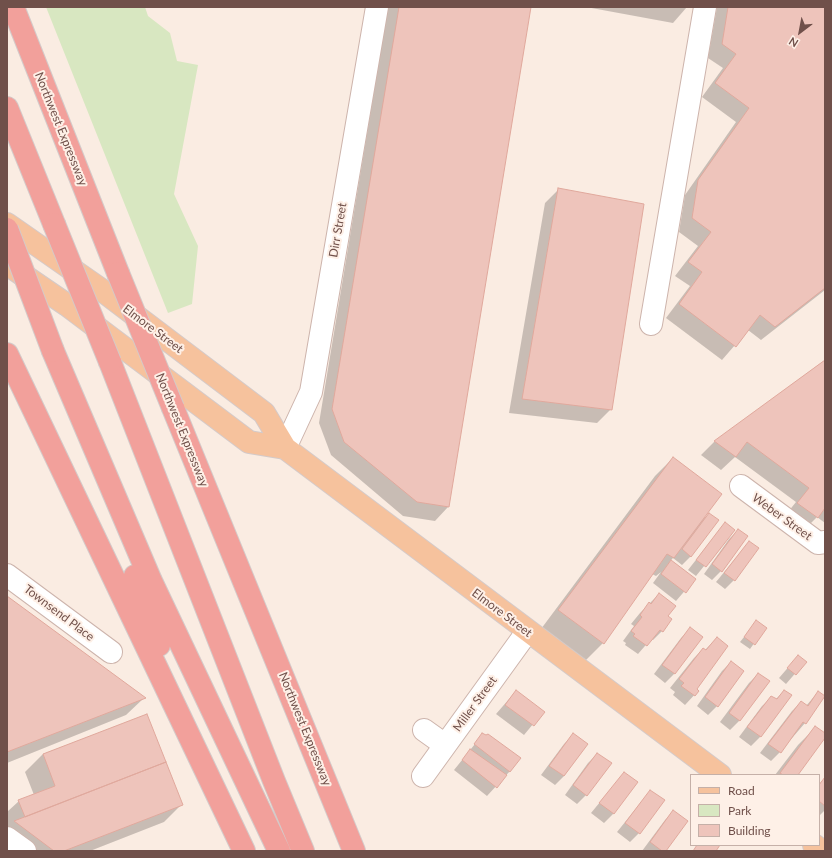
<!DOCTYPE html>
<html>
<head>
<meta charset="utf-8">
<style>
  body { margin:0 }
  #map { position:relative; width:832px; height:858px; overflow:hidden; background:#faece2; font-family:Lato,sans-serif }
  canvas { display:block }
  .frame { position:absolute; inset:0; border:8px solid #70504a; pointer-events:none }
  .legend { position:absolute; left:690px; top:774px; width:130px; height:72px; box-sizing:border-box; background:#fef0e7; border:1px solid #c5b0a8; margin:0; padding:5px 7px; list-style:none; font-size:12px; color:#70504a }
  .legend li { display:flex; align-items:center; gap:8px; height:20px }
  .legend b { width:20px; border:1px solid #c5b0a8 }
  .north { position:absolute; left:780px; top:12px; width:40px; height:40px; -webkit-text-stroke:3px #fef0e7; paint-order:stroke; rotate:212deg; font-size:11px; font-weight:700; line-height:16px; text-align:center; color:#70504a }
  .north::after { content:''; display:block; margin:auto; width:14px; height:18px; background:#70504a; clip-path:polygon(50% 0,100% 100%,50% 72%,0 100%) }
</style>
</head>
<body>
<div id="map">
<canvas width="832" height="858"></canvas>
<div class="frame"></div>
<ul class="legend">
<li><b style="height:5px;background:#f6c29d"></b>Road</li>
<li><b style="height:11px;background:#d8e7c1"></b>Park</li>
<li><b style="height:11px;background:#eec4bb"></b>Building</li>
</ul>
<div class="north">N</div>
</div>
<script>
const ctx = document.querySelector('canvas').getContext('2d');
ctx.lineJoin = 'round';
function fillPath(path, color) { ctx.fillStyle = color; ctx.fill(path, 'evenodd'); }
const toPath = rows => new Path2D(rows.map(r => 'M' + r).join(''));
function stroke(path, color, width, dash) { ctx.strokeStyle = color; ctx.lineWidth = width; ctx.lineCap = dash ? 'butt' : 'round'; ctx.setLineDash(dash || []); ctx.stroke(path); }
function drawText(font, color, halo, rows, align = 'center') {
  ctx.font = font + ' Lato,sans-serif'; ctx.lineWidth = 4; ctx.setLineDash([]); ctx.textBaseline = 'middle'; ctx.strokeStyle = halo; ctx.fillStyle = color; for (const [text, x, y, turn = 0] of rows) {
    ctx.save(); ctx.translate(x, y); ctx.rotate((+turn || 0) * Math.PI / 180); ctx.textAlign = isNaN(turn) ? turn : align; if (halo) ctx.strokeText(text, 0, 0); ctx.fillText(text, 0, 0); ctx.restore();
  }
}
const green = toPath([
  [46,7,145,7,148,16,170,33,177,61,198,65,174,194,198,246,192,304,168,313]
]);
const shadow = toPath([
  [388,7,530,7,448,507,435,521,403,516,331,455,319,423],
  [586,7,687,7,673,23],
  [717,7,825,7,825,290,761,340,748,330,722,360,666,318,690,286,675,276,698,246,679,232,685,195,736,122,702,97,723,68,708,58],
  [559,189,611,409,597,423,509,413,545,203],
  [825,360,825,523,817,517,803,531,784,517,796,502,735,457,721,470,701,455,714,442],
  [673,458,702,520,709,514,691,556,682,565,673,558,670,561,695,579,676,601,653,583,661,572,656,576,652,574,603,643,585,661,541,629,655,476],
  [725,523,733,530,696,576,688,570],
  [738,530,721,571,712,580,704,574,729,539],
  [749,542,734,580,725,589,716,582],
  [659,594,667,616,662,631,653,640,651,639,638,654,625,645,626,643,623,641,634,626,631,624,640,613],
  [7,598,144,698,126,715,7,763],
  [756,622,765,628,750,649,740,642],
  [690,629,701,637,674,674,665,683,654,674,681,638],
  [717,638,695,689,698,691,685,705,673,695,675,692,670,688,694,658,703,649,705,650],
  [798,656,805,662,786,684,779,678],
  [731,662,717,706,708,715,697,706,722,671],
  [758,674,768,681,739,721,730,730,720,722,749,683],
  [516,691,543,712,524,735,496,714],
  [784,691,790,695,760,737,751,746,739,737,762,706,772,697,775,700],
  [818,692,805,723,780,752,771,761,760,753,792,711,801,702,806,706],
  [146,715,181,805,164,822,90,851,12,851,7,847,7,812,19,801,34,795,25,772,43,754],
  [816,727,825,736,796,775,775,775,798,745],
  [483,734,510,771,487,796,454,770],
  [573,735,587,744,564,776,555,785,541,775,564,744],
  [597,754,586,795,577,804,565,795,588,763],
  [624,773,636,782,613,814,604,823,591,813],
  [825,778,825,810,819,816,819,784],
  [650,791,639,833,630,842,617,832],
  [674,811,665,851,642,851,665,820]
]);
const building = toPath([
  [399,7,531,7,449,507,417,502,344,442,332,409,399,7],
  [728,7,825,7,825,288,775,327,760,315,736,347,679,304,702,272,688,262,711,232,692,218,698,180,749,108,715,83,736,54,722,44,728,7],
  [558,188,644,204,612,410,522,399,558,188],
  [825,360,825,508,818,518,797,503,809,488,747,442,736,457,714,441,825,360],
  [673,457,722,494,674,558,667,554,604,644,558,610,673,457],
  [709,513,719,520,691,557,682,549,709,513],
  [725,522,735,530,706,567,696,560,725,522],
  [738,529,748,536,722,572,712,564,738,529],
  [749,541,759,548,735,581,724,573,749,541],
  [671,560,696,579,686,593,661,574,671,560],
  [659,593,676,606,668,616,672,619,663,632,660,630,647,646,633,636,635,634,631,631,642,617,640,615,649,602,651,604,659,593],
  [7,596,146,698,7,752,7,596],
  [756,620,767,628,755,645,744,637,756,620],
  [690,627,703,637,675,674,662,665,690,627],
  [717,637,728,646,697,689,699,691,695,696,681,686,684,683,679,679,703,648,706,650,717,637],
  [798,655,807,662,796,675,787,668,798,655],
  [731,661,744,671,718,707,705,697,731,661],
  [758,673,770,681,740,721,729,713,758,673],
  [516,690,545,712,534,726,505,705,516,690],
  [784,690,792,695,761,737,747,727,771,696,777,699,784,690],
  [818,691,825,696,806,724,803,722,781,753,768,744,801,701,808,706,818,691],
  [147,714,166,762,25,817,18,800,55,786,43,754,147,714],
  [815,726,825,733,825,738,798,775,783,775,780,773,815,726],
  [482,733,486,735,488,734,521,758,510,772,474,744,482,733],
  [573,733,588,744,564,776,549,766,573,733],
  [470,749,507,775,497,788,462,760,470,749],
  [597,753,612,763,587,796,573,785,597,753],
  [166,762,183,805,64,851,54,851,14,821,166,762],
  [624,772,638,782,614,814,599,803,624,772],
  [825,777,825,806,819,801,819,785,825,777],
  [650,790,665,800,640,834,625,823,650,790],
  [673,810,688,821,666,851,662,851,650,842,673,810],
  [697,845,720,845,716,851,693,851,697,845]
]);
const minor = toPath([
  [651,324,705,7],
  [285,448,311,392,377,7],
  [741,486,818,543,825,542],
  [7,575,111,652],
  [424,730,445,745],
  [423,776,527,632],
  [7,838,25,851]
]);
const major = toPath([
  [7,224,103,291,264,413,285,448,720,775],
  [7,264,67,305,249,442,285,448],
  [814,845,822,851]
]);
const highway = toPath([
  [13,7,118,273],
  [7,108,54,224],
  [53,351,151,581,279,851],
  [7,354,244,851],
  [110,362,274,781,303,851],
  [173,408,354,851],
  [135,576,159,645]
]);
const highwayBridge = toPath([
  [54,224,110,362],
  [7,229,53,351],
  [118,273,173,408]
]);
const streetNames = [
  ["Northwest Expressway",61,129,68],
  ["Dirr Street",338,230,-80],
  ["Elmore Street",153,329,37],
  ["Northwest Expressway",182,430,68],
  ["Weber Street",782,517,36],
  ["Townsend Place",59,613,37],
  ["Elmore Street",502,613,37],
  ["Miller Street",475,704,-54],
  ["Northwest Expressway",305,729,68]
];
fillPath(green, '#d8e7c1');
fillPath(shadow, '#0003');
fillPath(building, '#eec4bb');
stroke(building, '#e0a89c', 1);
stroke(minor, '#cdb4ac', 24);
stroke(major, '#d4cac9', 24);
stroke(highway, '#d4cac9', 24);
stroke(minor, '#fff', 22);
stroke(major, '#f6c29d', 22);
stroke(highway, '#f2a09b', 22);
stroke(highwayBridge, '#d4cac9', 24, []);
stroke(highwayBridge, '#f2a09b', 22);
drawText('12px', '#70504a', '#fef0e7', streetNames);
</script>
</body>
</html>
